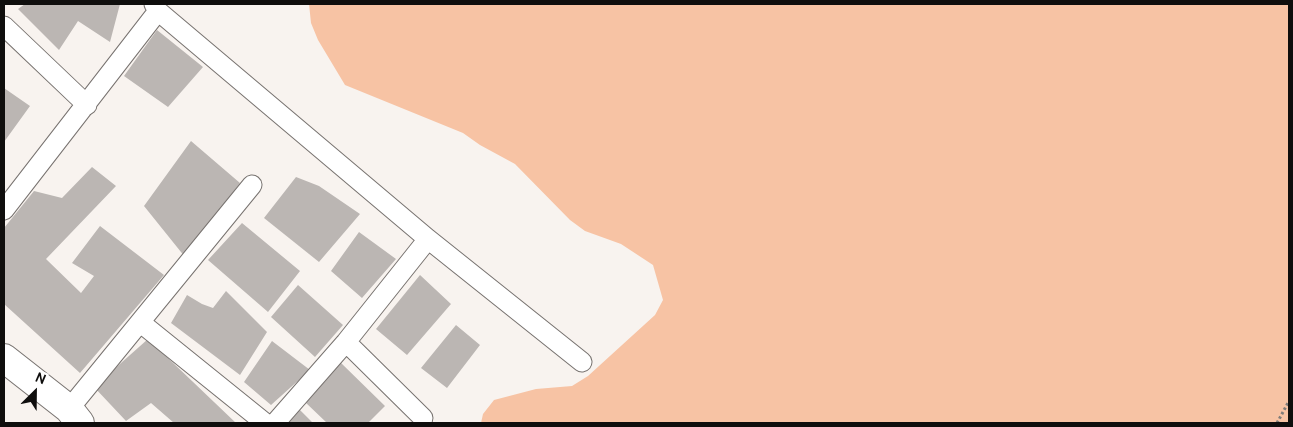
<!DOCTYPE html>
<html>
<head>
<meta charset="utf-8">
<style>
  body { margin:0 }
  #map { position:relative; width:1293px; height:427px; overflow:hidden; background:#f8f3ef; font-family:Cabin,sans-serif }
  canvas { display:block }
  .frame { position:absolute; inset:0; border:5px solid #0f0e0d; pointer-events:none }
  .north { position:absolute; left:10px; top:367px; width:50px; height:50px; -webkit-text-stroke:4px #fff; paint-order:stroke; rotate:23deg; font-size:14px; font-weight:700; line-height:20px; text-align:center; color:#0f0e0d }
  .north::after { content:''; display:block; margin:auto; width:18px; height:22px; background:#0f0e0d; clip-path:polygon(50% 0,100% 100%,50% 72%,0 100%) }
</style>
</head>
<body>
<div id="map">
<canvas width="1293" height="427"></canvas>
<div class="frame"></div>
<div class="north">N</div>
</div>
<script>
const ctx = document.querySelector('canvas').getContext('2d');
ctx.lineJoin = 'round';
function fillPath(path, color) { ctx.fillStyle = color; ctx.fill(path, 'evenodd'); }
const toPath = rows => new Path2D(rows.map(r => 'M' + r).join(''));
function stroke(path, color, width, dash) { ctx.strokeStyle = color; ctx.lineWidth = width; ctx.lineCap = dash ? 'butt' : 'round'; ctx.setLineDash(dash || []); ctx.stroke(path); }
const green = toPath([
  [309,4,1289,4,1289,423,481,423,483,414,494,400,536,389,572,386,588,376,655,315,663,300,653,265,621,244,585,231,570,220,515,164,480,145,463,133,345,85,318,40,311,23]
]);
const building = toPath([
  [25,4,120,4,110,42,78,21,59,50,18,9],
  [157,30,203,67,168,107,124,76],
  [4,88,30,106,4,142],
  [191,141,240,183,185,257,144,206],
  [92,167,116,186,46,259,81,293,94,276,72,263,100,226,164,275,80,373,4,304,4,228,34,191,62,198],
  [296,177,319,186,360,214,319,262,264,218],
  [242,223,300,271,268,312,208,260],
  [359,232,396,259,362,298,331,271],
  [420,275,451,304,407,355,376,329],
  [298,285,343,325,315,357,271,317],
  [226,291,267,332,240,375,171,323,187,295,202,304,213,308],
  [456,325,480,345,447,388,421,368],
  [148,339,236,423,174,423,151,403,126,421,94,387],
  [272,341,310,370,271,405,244,382],
  [339,361,385,406,368,423,327,423,305,402],
  [299,409,313,423,286,423]
]);
const path = toPath([
  [1277,423,1289,401]
]);
const street = toPath([
  [154,4,158,11,428,239,582,362],
  [4,26,87,105],
  [4,210,158,11],
  [141,323,265,423],
  [346,342,423,418],
  [69,409,252,185],
  [275,423,346,342,428,239]
]);
const secondary = toPath([
  [4,358,69,409,80,423]
]);
fillPath(green, '#f7c3a4');
fillPath(building, '#bbb6b3');
stroke(street, '#77726f', 21);
stroke(secondary, '#77726f', 30);
stroke(path, '#7f7c79', 3, [2.5, 2.5]);
stroke(street, '#fff', 19);
stroke(secondary, '#fff', 28);
</script>
</body>
</html>
